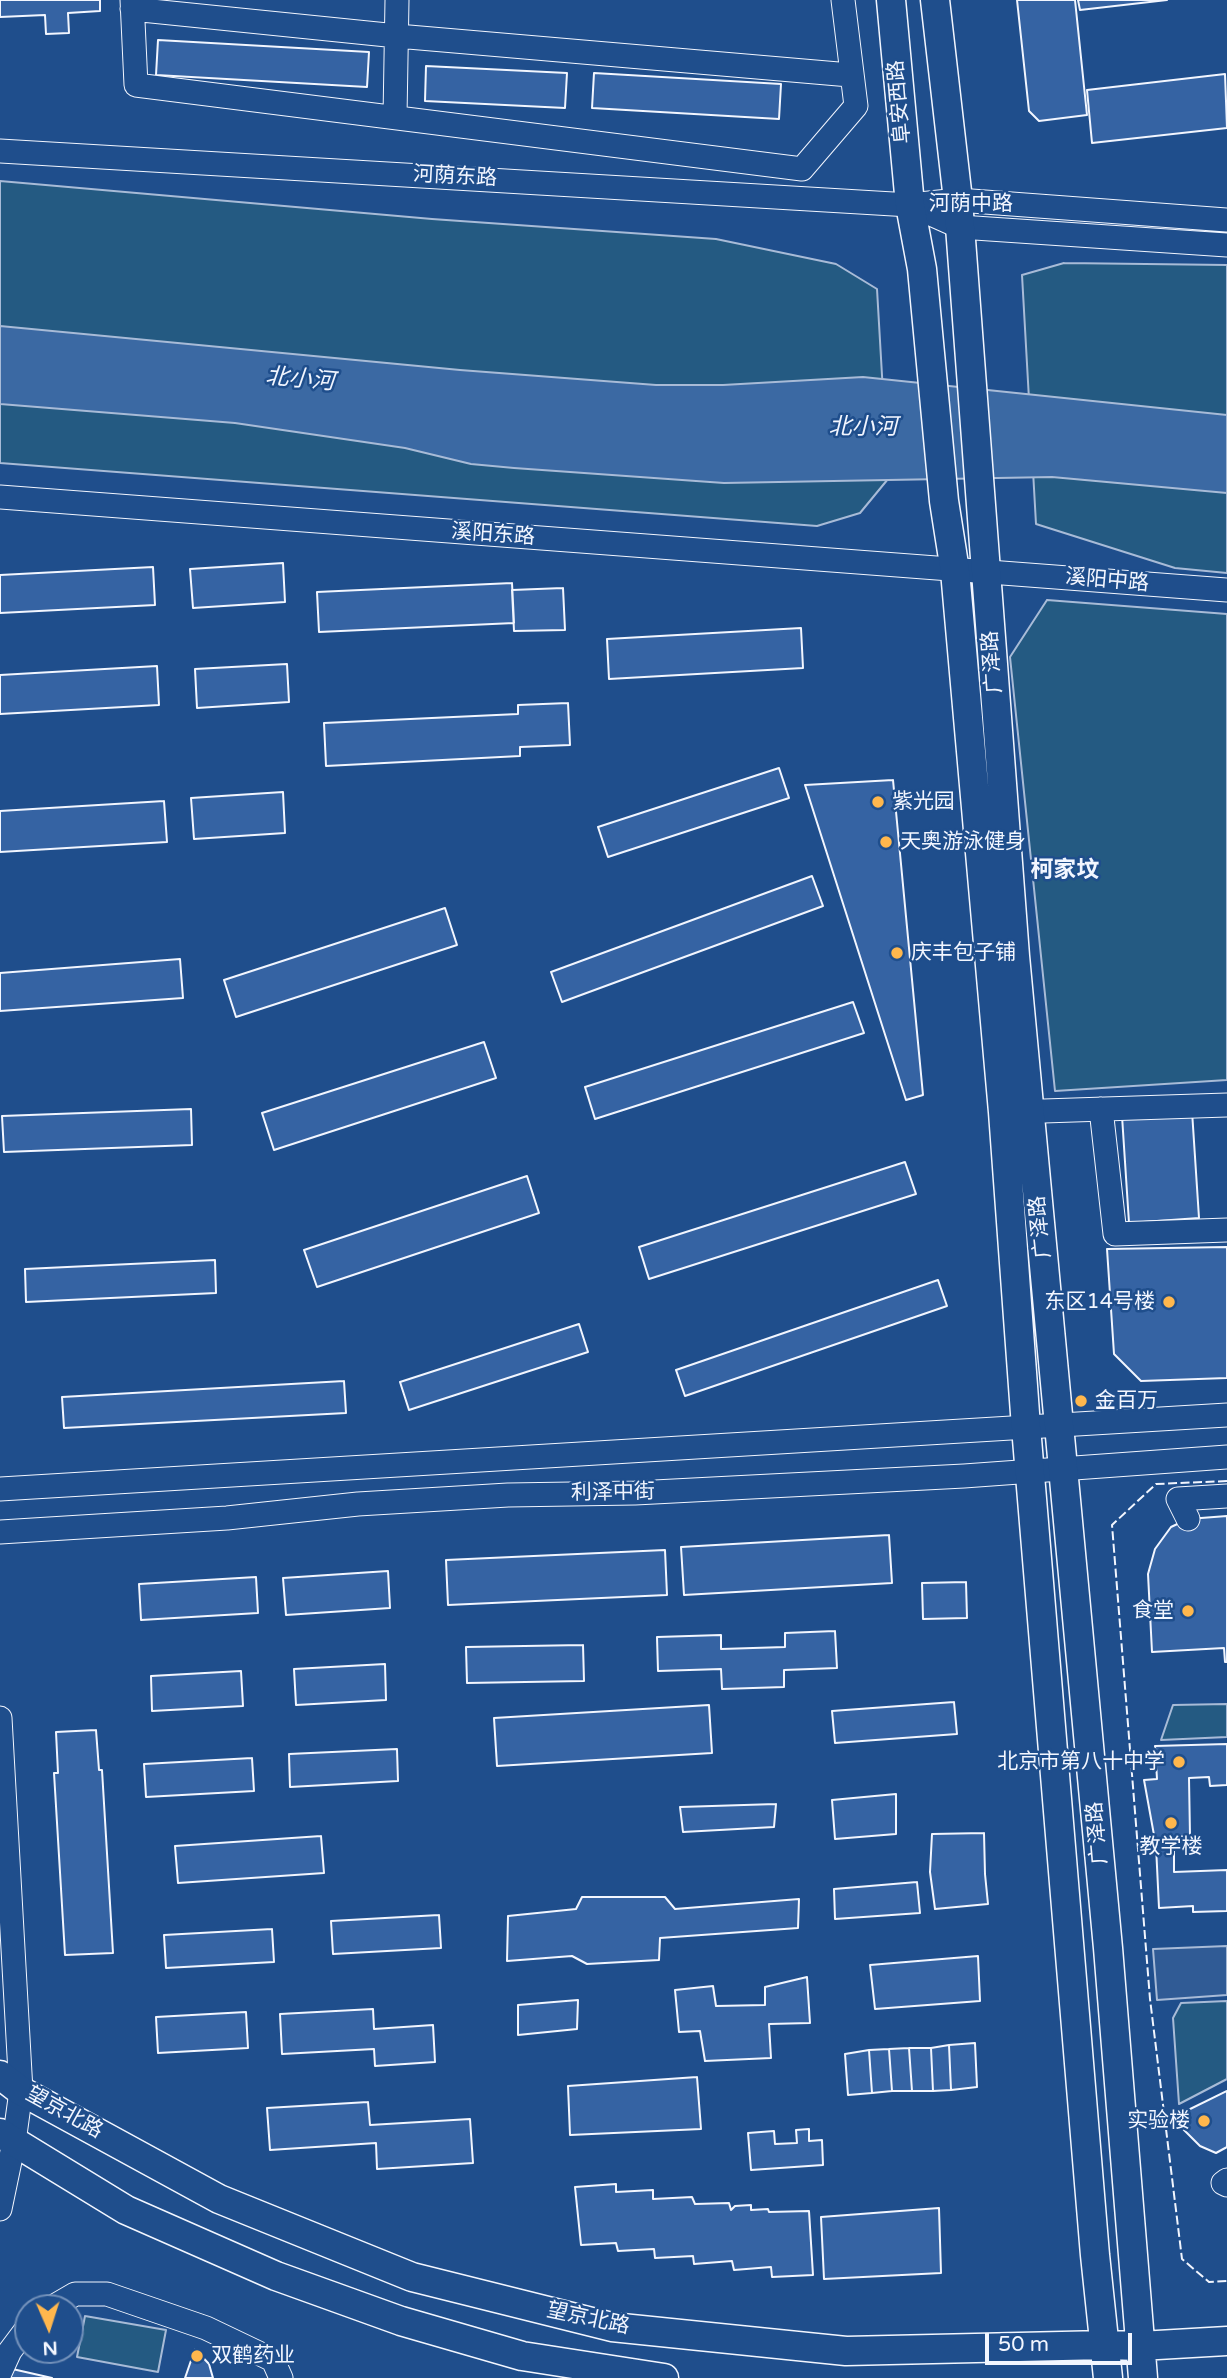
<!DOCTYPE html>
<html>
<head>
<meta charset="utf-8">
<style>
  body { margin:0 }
  #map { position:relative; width:1227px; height:2378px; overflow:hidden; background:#1f4e8c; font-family:"Varela Round",sans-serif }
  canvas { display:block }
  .north { position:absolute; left:14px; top:2294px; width:70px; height:70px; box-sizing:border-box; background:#1f4e8c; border:2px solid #7391ba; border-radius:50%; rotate:177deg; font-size:19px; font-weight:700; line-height:28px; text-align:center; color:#f2f6ff }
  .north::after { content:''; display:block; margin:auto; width:24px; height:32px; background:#ffb74d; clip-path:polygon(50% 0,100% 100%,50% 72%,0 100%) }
  .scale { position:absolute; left:985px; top:2333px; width:147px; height:32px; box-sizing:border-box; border:4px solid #f2f6ff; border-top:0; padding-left:9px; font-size:21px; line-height:24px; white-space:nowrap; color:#f2f6ff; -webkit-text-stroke:5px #1f4e8c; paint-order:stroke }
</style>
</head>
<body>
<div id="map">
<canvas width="1227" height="2378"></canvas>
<div class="north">N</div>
<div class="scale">50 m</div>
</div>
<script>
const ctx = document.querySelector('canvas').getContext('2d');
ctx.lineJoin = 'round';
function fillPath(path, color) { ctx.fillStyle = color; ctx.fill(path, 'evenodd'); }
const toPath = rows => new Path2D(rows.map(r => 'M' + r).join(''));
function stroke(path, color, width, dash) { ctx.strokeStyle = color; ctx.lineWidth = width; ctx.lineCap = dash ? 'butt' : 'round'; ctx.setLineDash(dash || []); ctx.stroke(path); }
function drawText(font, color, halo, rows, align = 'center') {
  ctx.font = font + ' "Varela Round","Noto Sans SC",sans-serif'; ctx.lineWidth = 5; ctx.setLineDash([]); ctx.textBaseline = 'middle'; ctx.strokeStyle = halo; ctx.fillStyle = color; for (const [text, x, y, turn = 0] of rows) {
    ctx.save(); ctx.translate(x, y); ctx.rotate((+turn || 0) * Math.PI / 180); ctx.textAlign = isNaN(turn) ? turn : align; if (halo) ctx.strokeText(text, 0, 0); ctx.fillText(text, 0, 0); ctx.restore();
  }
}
const green = toPath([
  [0,181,432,219,716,239,836,264,877,289,888,479,860,513,817,526,0,463,0,181],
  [1064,263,1227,265,1227,573,1175,568,1036,524,1022,275,1064,263],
  [1047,600,1227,614,1227,1080,1055,1091,1010,657,1047,600],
  [1227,1704,1227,1737,1161,1740,1173,1705,1227,1704],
  [1227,2001,1227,2079,1179,2104,1173,2018,1181,2003,1227,2001],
  [85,2316,166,2330,158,2372,77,2357,85,2316]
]);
const parking = toPath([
  [1227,1946,1227,1995,1157,2000,1153,1949,1227,1946]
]);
const water = toPath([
  [0,326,460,370,656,385,723,385,863,377,1227,415,1227,493,1052,477,724,483,514,468,471,464,405,448,235,423,0,404,0,326]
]);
const building = toPath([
  [0,0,100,0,100,11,68,13,69,33,46,34,45,15,0,17,0,0],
  [1017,0,1075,0,1087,115,1039,121,1029,111,1017,0],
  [1078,0,1167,0,1080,10,1078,0],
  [158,40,369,52,367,87,156,75,158,40],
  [426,66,567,73,565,108,425,101,426,66],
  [594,73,781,84,779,119,592,108,594,73],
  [1225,74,1227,128,1092,143,1087,90,1225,74],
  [283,563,285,602,193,608,190,569,283,563],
  [153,567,155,605,0,613,0,575,153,567],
  [512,583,514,623,319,632,317,592,512,583],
  [563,588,565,630,514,631,512,590,563,588],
  [801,628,803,668,609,679,607,639,801,628],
  [287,664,289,702,197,708,195,669,287,664],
  [157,666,159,705,0,714,0,675,157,666],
  [568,703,570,745,520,747,520,756,326,766,324,723,518,714,518,705,568,703],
  [779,768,789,798,608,857,598,827,779,768],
  [893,780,923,1095,906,1100,805,785,893,780],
  [283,792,285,833,194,839,191,798,283,792],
  [164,801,167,842,0,852,0,811,164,801],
  [812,876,823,906,562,1002,551,972,812,876],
  [445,908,457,945,236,1017,224,980,445,908],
  [180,959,183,998,0,1011,0,973,180,959],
  [853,1002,864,1033,595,1119,585,1087,853,1002],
  [484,1042,496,1078,274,1150,262,1113,484,1042],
  [191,1109,192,1145,4,1152,2,1116,191,1109],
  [1192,1111,1199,1218,1129,1223,1122,1116,1192,1111],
  [905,1162,916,1194,649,1279,639,1247,905,1162],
  [527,1176,539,1213,317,1287,304,1250,527,1176],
  [1227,1247,1227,1378,1141,1381,1114,1354,1107,1249,1227,1247],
  [215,1260,216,1293,26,1302,25,1269,215,1260],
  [938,1280,947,1306,685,1396,676,1370,938,1280],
  [579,1324,588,1352,409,1410,400,1382,579,1324],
  [344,1381,346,1413,64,1428,62,1397,344,1381],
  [1227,1516,1227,1662,1225,1662,1224,1648,1152,1652,1148,1574,1155,1549,1171,1527,1188,1519,1227,1516],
  [889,1535,892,1583,684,1595,681,1547,889,1535],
  [665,1550,667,1595,448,1605,446,1560,665,1550],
  [388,1571,390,1608,286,1615,283,1578,388,1571],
  [256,1577,258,1613,141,1620,139,1584,256,1577],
  [966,1582,967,1618,923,1619,922,1583,966,1582],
  [835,1631,837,1668,784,1670,784,1687,722,1689,721,1669,658,1671,657,1637,721,1635,721,1649,785,1647,785,1633,835,1631],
  [583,1645,584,1681,467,1683,466,1647,583,1645],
  [385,1664,386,1700,296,1705,294,1669,385,1664],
  [241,1671,243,1706,152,1711,151,1676,241,1671],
  [954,1702,957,1734,835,1743,832,1711,954,1702],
  [709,1705,712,1753,497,1766,494,1718,709,1705],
  [96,1730,99,1770,102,1770,113,1953,65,1955,54,1773,58,1773,56,1732,96,1730],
  [1227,1744,1227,1785,1210,1786,1209,1777,1189,1778,1190,1836,1174,1837,1174,1872,1227,1870,1227,1911,1193,1912,1193,1906,1159,1908,1156,1846,1144,1780,1157,1779,1155,1746,1227,1744],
  [397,1749,398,1781,290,1787,289,1754,397,1749],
  [252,1758,254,1791,146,1797,144,1764,252,1758],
  [896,1794,896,1834,835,1839,832,1800,896,1794],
  [776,1804,774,1827,683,1832,680,1807,776,1804],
  [984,1833,985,1874,988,1904,935,1909,930,1872,932,1834,984,1833],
  [321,1836,324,1873,178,1883,175,1846,321,1836],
  [917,1882,920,1913,835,1919,834,1889,917,1882],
  [582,1897,665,1897,675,1909,799,1899,798,1928,660,1938,659,1960,587,1964,572,1956,507,1961,508,1916,576,1909,582,1897],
  [439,1915,441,1948,333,1954,331,1921,439,1915],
  [272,1929,274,1962,166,1968,164,1935,272,1929],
  [978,1956,980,2001,875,2009,870,1965,978,1956],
  [807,1977,810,2023,769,2024,771,2058,705,2061,700,2031,679,2032,675,1990,713,1986,716,2006,765,2005,765,1987,807,1977],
  [578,2000,577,2029,518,2035,518,2005,578,2000],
  [373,2009,374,2029,433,2025,435,2062,375,2066,374,2049,282,2054,280,2014,373,2009],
  [246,2012,248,2048,158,2053,156,2017,246,2012],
  [975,2043,977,2087,951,2090,949,2045,975,2043],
  [949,2045,951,2090,933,2091,931,2048,949,2045],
  [909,2048,931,2048,933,2091,912,2091,909,2048],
  [909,2048,912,2091,892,2091,889,2049,909,2048],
  [889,2049,892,2091,872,2093,869,2050,889,2049],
  [869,2050,872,2093,848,2095,845,2054,869,2050],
  [697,2077,701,2129,570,2135,568,2086,697,2077],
  [1227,2091,1227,2147,1216,2153,1200,2146,1182,2128,1182,2113,1227,2091],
  [368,2102,370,2125,470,2119,473,2163,377,2169,376,2143,270,2150,267,2108,368,2102],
  [809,2129,809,2141,822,2140,823,2165,751,2170,748,2133,774,2131,775,2144,797,2143,796,2130,809,2129],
  [616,2184,616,2192,653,2190,653,2199,692,2197,695,2204,729,2203,731,2210,735,2206,751,2205,751,2210,768,2209,769,2212,809,2211,813,2275,772,2277,771,2267,734,2270,732,2261,694,2264,693,2256,655,2258,654,2249,618,2251,616,2243,581,2245,575,2187,616,2184],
  [939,2208,941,2273,824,2279,821,2217,939,2208],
  [195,2349,209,2364,213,2378,185,2378,195,2349],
  [8,2368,52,2378,7,2378,8,2368]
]);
const minor = toPath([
  [132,0,136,85,802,169,856,106,843,0],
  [132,9,397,36,850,75],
  [395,117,397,0],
  [0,151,910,205,958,200,1227,220],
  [913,206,960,227,1227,245],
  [0,497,1227,590],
  [1101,1109,1115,1234,1227,1230],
  [1013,1112,1227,1105],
  [0,1489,1227,1415],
  [1188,1519,1178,1499,1227,1496],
  [0,1532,227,1518,358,1504,508,1495,635,1493,964,1476,1227,1457],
  [0,1718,21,2091,14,2142,0,2209],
  [1227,2180,1223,2183,1227,2185],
  [51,2308,75,2294,107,2294,206,2328,273,2360,281,2378],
  [0,2373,10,2351,28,2327]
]);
const major = toPath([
  [891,0,910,205,922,269,944,501,955,571,1003,1112,1026,1427,1095,2255,1108,2378],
  [935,0,958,200,1015,956,1108,1948,1143,2378],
  [0,2075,21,2091,219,2199,412,2277,612,2327,846,2351,1105,2345,1140,2346,1227,2341],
  [0,2133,126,2210,276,2276,401,2321,522,2356,664,2378]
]);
const fence = toPath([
  [1227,1481,1156,1484,1112,1525,1150,1999,1182,2259,1209,2282,1227,2281]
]);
const markers = [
  [878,802,7,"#ffb74d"],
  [886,842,7,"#ffb74d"],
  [897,953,7,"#ffb74d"],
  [1169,1302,7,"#ffb74d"],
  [1081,1401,7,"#ffb74d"],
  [1188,1611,7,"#ffb74d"],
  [1179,1762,7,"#ffb74d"],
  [1171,1823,7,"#ffb74d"],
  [1204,2121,7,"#ffb74d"],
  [197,2356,7,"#ffb74d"]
];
const streetNames = [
  ["阜安西路",900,102,-95],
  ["河荫东路",455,177,3],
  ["河荫中路",971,204],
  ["溪阳东路",493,535,4],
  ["溪阳中路",1107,581,5],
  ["广泽路",993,662,-94],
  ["广泽路",1041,1227,-96],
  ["利泽中街",613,1493,-1],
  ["广泽路",1098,1833,-95],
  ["望京北路",64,2113,29],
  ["望京北路",588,2319,12]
];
const poiNames = [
  ["紫光园",892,802],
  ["天奥游泳健身",900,842],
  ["庆丰包子铺",911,953],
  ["东区14号楼",1155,1302,"right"],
  ["金百万",1095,1401],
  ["食堂",1174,1611,"right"],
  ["北京市第八十中学",1165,1762,"right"],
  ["教学楼",1171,1847,"center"],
  ["实验楼",1190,2121,"right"],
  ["双鹤药业",211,2356]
];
const waterNames = [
  ["北小河",300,380,5],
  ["北小河",863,428]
];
const neighbourhoodNames = [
  ["柯家坟",1065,871]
];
fillPath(green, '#245a82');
stroke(green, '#a8bbd7', 2);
fillPath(parking, '#305b95');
stroke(parking, '#a8bbd7', 2);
fillPath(water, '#3b69a3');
stroke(water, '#a8bbd7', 2);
fillPath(building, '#3563a3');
stroke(building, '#f2f6ff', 2);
stroke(minor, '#f2f6ff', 25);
stroke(major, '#f2f6ff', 31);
stroke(minor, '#1f4e8c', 23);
stroke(major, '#1f4e8c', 28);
stroke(fence, '#f2f6ff', 2, [9, 3.5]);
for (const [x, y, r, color] of markers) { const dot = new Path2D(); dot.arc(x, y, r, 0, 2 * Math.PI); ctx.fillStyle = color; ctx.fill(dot); stroke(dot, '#1f4e8c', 2.5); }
drawText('21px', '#f2f6ff', '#1f4e8c', streetNames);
drawText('21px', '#f2f6ff', '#1f4e8c', poiNames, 'left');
drawText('italic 23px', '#f2f6ff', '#1f4e8c', waterNames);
drawText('bold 23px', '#f2f6ff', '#1f4e8c', neighbourhoodNames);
</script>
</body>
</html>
